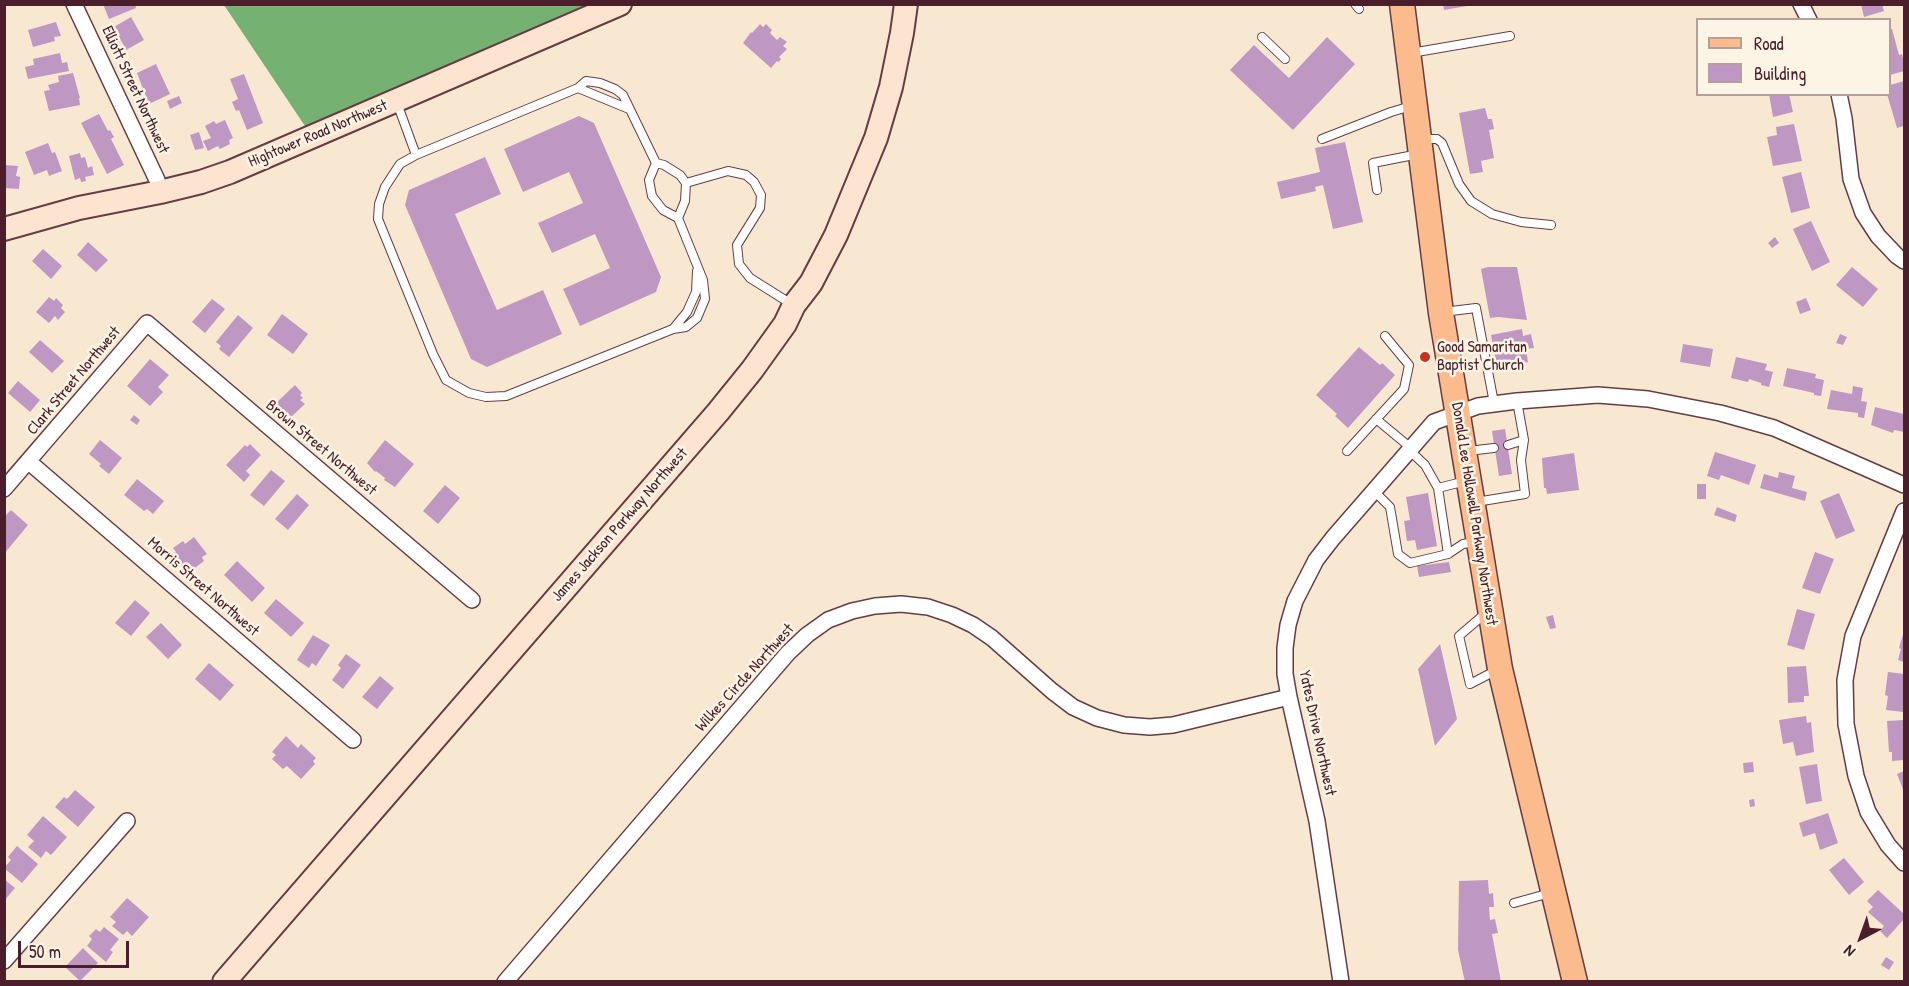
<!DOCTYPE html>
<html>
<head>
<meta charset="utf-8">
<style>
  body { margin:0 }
  #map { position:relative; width:1909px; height:986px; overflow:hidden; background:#f8e8d1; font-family:"Patrick Hand",sans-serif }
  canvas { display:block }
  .frame { position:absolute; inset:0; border:6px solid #4a1f2b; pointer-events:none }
  .legend { position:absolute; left:1696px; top:18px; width:195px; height:78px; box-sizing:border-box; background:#fcf5e5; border:2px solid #b59f9b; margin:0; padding:8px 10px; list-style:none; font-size:18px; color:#4a1f2b }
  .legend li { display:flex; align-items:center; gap:12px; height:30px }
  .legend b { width:30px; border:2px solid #b59f9b }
  .north { position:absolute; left:1831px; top:908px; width:60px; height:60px; -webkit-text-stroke:4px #fcf5e5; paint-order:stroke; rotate:221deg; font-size:16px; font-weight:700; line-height:24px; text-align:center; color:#4a1f2b }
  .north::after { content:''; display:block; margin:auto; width:21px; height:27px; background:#4a1f2b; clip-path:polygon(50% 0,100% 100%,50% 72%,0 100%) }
  .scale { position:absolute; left:18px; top:941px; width:111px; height:27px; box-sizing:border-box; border:3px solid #4a1f2b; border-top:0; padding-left:8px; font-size:18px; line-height:21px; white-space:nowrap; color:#4a1f2b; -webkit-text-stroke:4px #fcf5e5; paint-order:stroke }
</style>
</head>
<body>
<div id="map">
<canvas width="1909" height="986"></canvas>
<div class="frame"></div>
<ul class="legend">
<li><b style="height:8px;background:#fbbb8c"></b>Road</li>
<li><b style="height:16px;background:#be98c2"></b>Building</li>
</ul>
<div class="north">N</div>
<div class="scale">50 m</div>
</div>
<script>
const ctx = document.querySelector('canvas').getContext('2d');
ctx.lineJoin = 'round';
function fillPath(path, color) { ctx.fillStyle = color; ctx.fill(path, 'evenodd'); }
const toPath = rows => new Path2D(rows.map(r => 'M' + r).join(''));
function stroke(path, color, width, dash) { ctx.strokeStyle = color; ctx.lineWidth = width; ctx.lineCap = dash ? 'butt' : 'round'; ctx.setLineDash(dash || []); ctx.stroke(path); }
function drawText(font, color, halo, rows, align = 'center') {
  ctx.font = font + ' "Patrick Hand",sans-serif'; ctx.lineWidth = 5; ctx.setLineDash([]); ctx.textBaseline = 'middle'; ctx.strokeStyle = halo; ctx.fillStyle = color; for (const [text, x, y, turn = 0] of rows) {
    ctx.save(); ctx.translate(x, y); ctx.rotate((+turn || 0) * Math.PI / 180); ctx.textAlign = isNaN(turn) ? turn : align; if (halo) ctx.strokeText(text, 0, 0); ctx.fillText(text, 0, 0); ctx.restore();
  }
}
const forest = toPath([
  [224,5,591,5,313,138]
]);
const building = toPath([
  [103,4,135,4,136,8,109,19],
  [1443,4,1467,4,1467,6,1444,10],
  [1861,4,1882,4,1884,11,1864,17],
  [131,17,144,40,126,50,114,27],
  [56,22,61,36,54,37,55,41,33,47,28,30],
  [760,24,763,27,766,24,772,30,770,33,777,40,780,37,787,42,783,46,787,49,779,57,781,59,779,62,777,61,771,68,743,43,751,32,752,33],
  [1890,29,1892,29,1899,55,1902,54,1904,63,1904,71,1890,75],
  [1327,37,1355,64,1293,130,1230,70,1254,45,1289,78],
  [60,53,62,63,67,62,69,71,28,79,25,67,34,65,33,59],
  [156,64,170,94,149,104,137,73],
  [73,73,80,98,79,98,80,105,49,111,44,91,50,90,48,85,59,82,58,76],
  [244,74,263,123,247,130,239,110,236,111,232,102,238,99,230,79],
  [1904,81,1904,126,1897,128,1887,94,1890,94,1890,85],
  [1769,94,1789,94,1793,112,1773,117],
  [179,96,182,103,170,109,167,101],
  [1485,108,1488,119,1492,119,1494,129,1489,130,1494,158,1481,161,1483,172,1470,174,1459,113],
  [99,114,108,131,110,130,114,137,111,139,124,165,107,174,81,123],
  [579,116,594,123,661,277,656,292,580,326,563,289,610,268,595,234,552,253,538,223,583,203,569,172,523,192,504,149],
  [225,120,233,138,229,140,230,144,220,149,218,146,208,151,203,141,211,138,205,126,214,121,216,124],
  [1794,124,1802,161,1773,166,1767,137,1777,135,1776,127],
  [199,132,204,148,195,150,190,135],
  [1345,142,1363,222,1333,229,1323,185,1315,187,1316,191,1281,199,1277,182,1320,172,1315,148],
  [48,143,52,153,55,152,62,171,49,176,47,170,34,175,25,152],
  [80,153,81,158,85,157,88,168,92,166,94,175,85,177,86,181,81,182,80,178,75,180,69,156],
  [485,157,501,194,455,214,497,310,543,290,562,334,487,367,471,359,405,205,409,190],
  [5,165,18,166,16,176,20,177,19,189,4,188],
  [1801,172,1810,208,1791,213,1782,177],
  [1811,221,1830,262,1812,271,1793,229],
  [1775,237,1779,243,1772,248,1768,243],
  [88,242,108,260,96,272,77,255],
  [43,249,62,266,51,279,32,261],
  [1488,267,1517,267,1527,320,1498,317,1490,318,1481,269],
  [1852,267,1878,289,1863,307,1836,285],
  [49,297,54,301,56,298,63,305,61,308,65,312,58,320,55,316,49,323,36,312],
  [1806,298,1811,310,1800,314,1796,302],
  [212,299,225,309,205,333,192,322],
  [282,314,308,334,293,354,267,335],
  [238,315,253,328,229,357,219,349,221,346,216,342],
  [1522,329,1523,336,1531,334,1534,348,1526,349,1528,362,1497,368,1491,335],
  [1840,334,1847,337,1843,345,1836,343],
  [40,340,64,361,52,373,29,352],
  [1683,344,1713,349,1710,367,1680,362],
  [1359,347,1380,365,1382,363,1395,375,1348,428,1335,416,1337,414,1316,395],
  [1736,357,1767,364,1765,370,1773,372,1769,387,1761,385,1761,383,1749,379,1748,382,1731,378],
  [150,359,169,375,158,387,163,392,150,406,127,386],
  [1787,368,1816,374,1815,378,1824,380,1821,396,1814,395,1814,393,1783,386],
  [18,381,40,400,30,412,8,393],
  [295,385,302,393,300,395,303,398,300,400,305,404,291,417,289,415,286,417,274,405],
  [1853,386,1863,388,1861,401,1867,402,1864,418,1858,417,1858,413,1827,409,1831,390,1852,394],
  [1875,407,1904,414,1904,432,1894,430,1893,433,1871,425],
  [134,415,140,420,137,425,130,420],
  [1505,429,1512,474,1499,476,1492,431],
  [100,440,122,458,109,474,99,466,101,464,89,454],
  [385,440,414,464,395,487,384,480,385,478,376,471,375,472,367,463],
  [250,444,261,455,246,471,250,475,244,482,226,465,245,445,247,447],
  [1715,452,1756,465,1749,485,1721,475,1719,480,1707,476],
  [1574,453,1579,490,1547,494,1546,488,1544,488,1542,458],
  [271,470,285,481,264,506,250,495],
  [1779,472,1795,476,1792,488,1807,492,1805,501,1760,488,1764,474,1778,478],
  [137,479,164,501,153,514,147,509,144,511,124,495],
  [1697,484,1706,484,1706,499,1697,499],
  [445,485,460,498,438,524,423,511],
  [1428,493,1437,546,1417,550,1415,540,1407,541,1404,521,1410,520,1406,497],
  [1839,493,1855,531,1836,539,1820,501],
  [297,494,309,505,288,530,275,519],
  [1717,507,1737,515,1735,522,1714,515],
  [11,510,28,525,4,554,4,517],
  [194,537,207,554,202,557,204,561,187,574,173,555,176,552,173,548,183,541,185,544],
  [1815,552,1834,559,1820,594,1802,588],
  [237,561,265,588,252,602,224,575],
  [1449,562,1451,572,1419,577,1417,566],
  [276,599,304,623,291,637,264,613],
  [135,600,150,613,131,636,115,623],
  [1797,609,1815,614,1804,650,1787,645],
  [1553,615,1556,628,1550,629,1546,617],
  [161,623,182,645,168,659,146,637],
  [1904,631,1904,662,1898,660,1901,649,1899,648],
  [313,635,330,645,316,666,312,663,309,668,297,660],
  [1440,644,1457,719,1435,746,1418,669],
  [346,654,361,665,343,689,332,680,341,668,338,665],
  [209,663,234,685,220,701,195,679],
  [1806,666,1809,696,1804,696,1804,702,1788,703,1787,667],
  [1888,672,1904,674,1903,712,1886,710,1888,696,1885,695],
  [380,676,394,688,377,709,362,697],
  [1806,716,1807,723,1811,722,1814,752,1796,756,1793,742,1783,744,1779,720],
  [1904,720,1904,760,1892,761,1892,752,1889,752,1887,721],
  [286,736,298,748,301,744,316,758,313,761,315,764,301,779,287,766,283,769,272,759,276,755,272,752],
  [1753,762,1754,772,1744,773,1743,763],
  [1817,764,1822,801,1806,804,1799,767],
  [1904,771,1904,792,1897,774],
  [75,790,95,807,78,827,55,807,64,797,67,799],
  [1754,799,1755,806,1750,807,1749,800],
  [1828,813,1838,843,1820,850,1815,833,1803,837,1799,823],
  [43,816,67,837,51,855,46,851,41,858,28,847,34,841,27,835],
  [17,846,38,864,22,883,4,868,11,860,8,857],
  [1844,858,1864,882,1849,895,1829,870],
  [4,879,15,888,4,901],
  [1488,880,1489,894,1493,893,1494,907,1489,907,1490,920,1495,919,1498,933,1492,934,1501,982,1465,982,1458,950,1459,881],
  [1878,890,1904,914,1904,919,1887,938,1880,931,1884,926,1868,912,1873,907,1867,901],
  [127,898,149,917,132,936,127,931,123,935,112,926,116,922,110,917],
  [104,927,119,939,110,950,113,952,106,962,87,946,92,939,89,936,96,929,100,932],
  [83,948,98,963,80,981,65,967],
  [1886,957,1894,962,1889,970,1881,965]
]);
const lane = toPath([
  [1355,4,1359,9],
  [1262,37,1285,59],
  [1411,53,1510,36],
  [578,88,629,109],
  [397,103,416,155],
  [1322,139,1391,112,1411,106],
  [1421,139,1437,139,1442,143,1459,184,1471,201,1492,214,1521,222,1551,225],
  [656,163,649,180,652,196,663,210,678,218],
  [686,183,680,175,664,165,656,163,623,95,615,89,600,83,586,81,578,88,416,155,400,164,385,187,379,204,378,219,433,354,446,380,469,393,486,397,506,396,673,329,686,327,697,318,705,299,703,280,678,218,685,201,686,183,728,171,746,175,754,182,761,195,760,208,737,245,739,264,750,278,793,305],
  [1377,190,1373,163,1419,154],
  [1443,312,1476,308,1494,403],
  [673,329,687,312,696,292,697,271],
  [1376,419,1411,448],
  [1508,445,1524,440],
  [1409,450,1425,465,1438,488,1448,554],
  [1347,451,1404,389,1409,365,1385,336],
  [1468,451,1494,448],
  [1438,488,1466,481],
  [1374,491,1390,507,1398,554,1410,563,1448,554,1463,544,1475,542],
  [1476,502,1525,494,1521,460,1524,440,1517,401],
  [1487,612,1459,636,1470,684,1497,670],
  [1514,903,1550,893]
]);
const street = toPath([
  [74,4,157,180,160,192],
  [1801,4,1809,20],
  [1839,94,1844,118,1851,179,1863,213,1878,236,1897,256,1904,261],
  [29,462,353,740],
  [4,489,147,323,472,600],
  [1904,511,1853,636,1845,680,1846,724,1856,776,1868,812,1888,845,1904,863],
  [4,961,127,821],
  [505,982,788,653,807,635,828,620,852,611,875,606,901,604,928,607,952,615,973,625,992,638,1052,691,1073,707,1097,718,1124,725,1150,727,1173,725,1289,697],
  [1341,982,1317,821,1289,697,1285,674,1285,648,1288,625,1295,601,1316,560,1333,538,1434,422,1478,406,1517,401,1598,395,1648,399,1720,413,1774,428,1904,485]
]);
const secondary = toPath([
  [4,229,79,208,160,192,201,182,230,172,620,4],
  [224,982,718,412,752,370,785,324,794,305,811,283,836,235,876,138,891,87,902,33,906,4]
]);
const primary = toPath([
  [1402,4,1441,313,1500,669,1575,982]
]);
const markers = [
  [1425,357,6,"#c8321e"]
];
const streetNames = [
  ["Elliott Street Northwest",135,90,65],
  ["Hightower Road Northwest",318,134,-23],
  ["Clark Street Northwest",74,381,-50],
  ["Brown Street Northwest",321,448,40],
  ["Donald Lee Hollowell Parkway Northwest",1474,514,81],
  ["James Jackson Parkway Northwest",620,525,-49],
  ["Morris Street Northwest",203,587,41],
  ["Wilkes Circle Northwest",745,678,-48],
  ["Yates Drive Northwest",1317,733,78]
];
const poiNames = [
  ["Good Samaritan",1437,348],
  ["Baptist Church",1437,366]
];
fillPath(forest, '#75b171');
fillPath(building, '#be98c2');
stroke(lane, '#643d44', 10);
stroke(street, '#643d44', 18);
stroke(secondary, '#643d44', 26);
stroke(primary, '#643d44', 27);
stroke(lane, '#fff', 8);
stroke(street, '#fff', 15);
stroke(secondary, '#fde4d1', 22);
stroke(primary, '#fbbb8c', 24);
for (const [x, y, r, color] of markers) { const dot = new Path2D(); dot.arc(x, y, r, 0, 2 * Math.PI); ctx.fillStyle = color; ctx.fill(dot); stroke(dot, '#fcf5e5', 2); }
drawText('16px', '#4a1f2b', '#fcf5e5', streetNames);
drawText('16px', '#4a1f2b', '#fcf5e5', poiNames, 'left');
</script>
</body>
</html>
